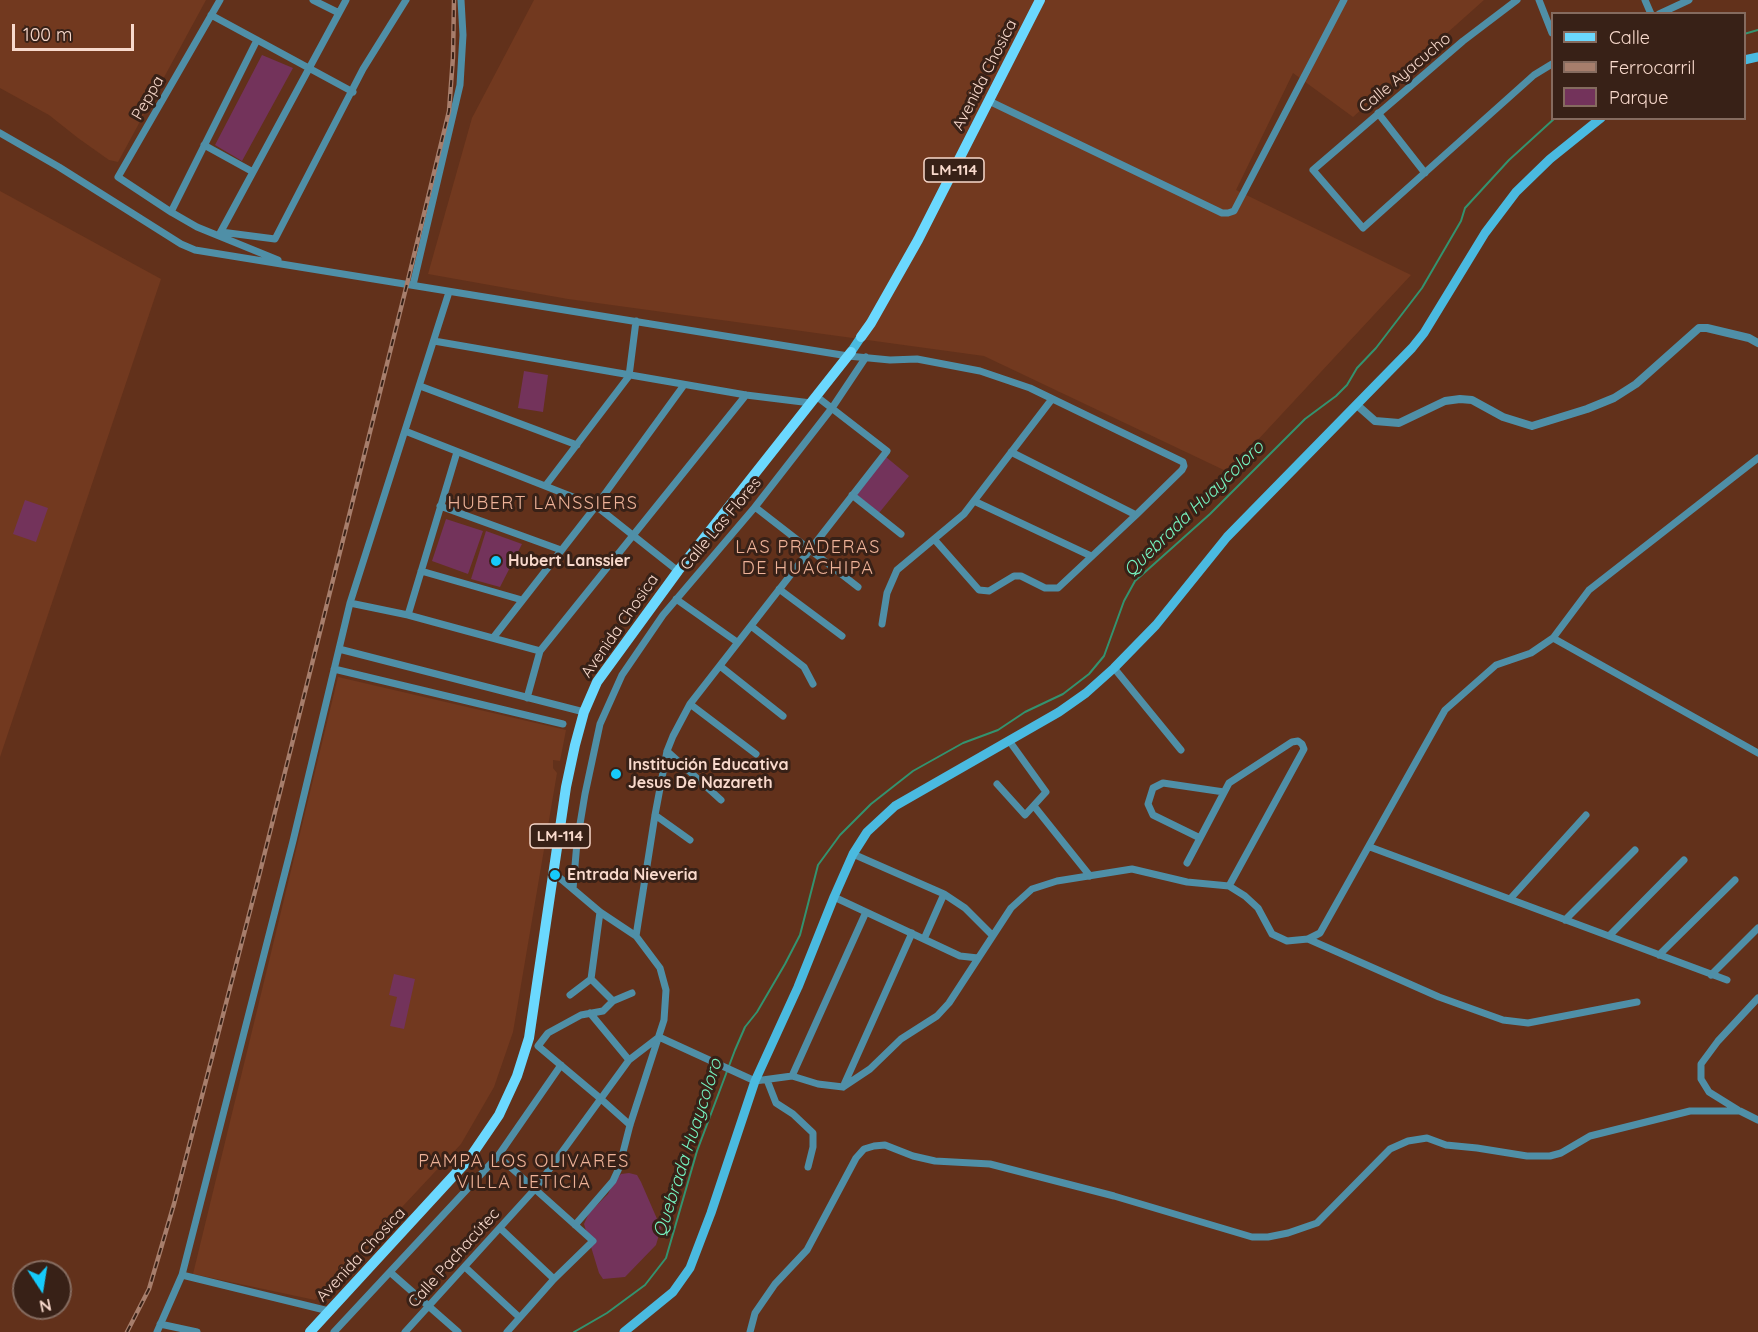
<!DOCTYPE html>
<html>
<head>
<meta charset="utf-8">
<style>
  body { margin:0 }
  #map { position:relative; width:1758px; height:1332px; overflow:hidden; background:#62311b; font-family:Quicksand,sans-serif }
  canvas { display:block }
  .legend { position:absolute; left:1551px; top:12px; width:195px; height:108px; box-sizing:border-box; background:#382117; border:2px solid #856b5f; margin:0; padding:8px 10px; list-style:none; font-size:18px; color:#f8d9cc }
  .legend li { display:flex; align-items:center; gap:12px; height:30px }
  .legend b { width:30px; border:2px solid #856b5f }
  .north { position:absolute; left:12px; top:1260px; width:60px; height:60px; box-sizing:border-box; background:#382117; border:2px solid #856b5f; border-radius:50%; rotate:168deg; font-size:16px; font-weight:700; line-height:24px; text-align:center; color:#f8d9cc }
  .north::after { content:''; display:block; margin:auto; width:21px; height:27px; background:#16cafb; clip-path:polygon(50% 0,100% 100%,50% 72%,0 100%) }
  .scale { position:absolute; left:12px; top:24px; width:122px; height:27px; box-sizing:border-box; border:3px solid #f8d9cc; border-top:0; padding-left:8px; font-size:18px; line-height:21px; white-space:nowrap; color:#f8d9cc; -webkit-text-stroke:4px #382117; paint-order:stroke }
</style>
</head>
<body>
<div id="map">
<canvas width="1758" height="1332"></canvas>
<ul class="legend">
<li><b style="height:8px;background:#6bd8fe"></b>Calle</li>
<li><b style="height:8px;background:#a77e6c"></b>Ferrocarril</li>
<li><b style="height:16px;background:#73335b"></b>Parque</li>
</ul>
<div class="north">N</div>
<div class="scale">100 m</div>
</div>
<script>
const ctx = document.querySelector('canvas').getContext('2d');
ctx.lineJoin = 'round';
function fillPath(path, color) { ctx.fillStyle = color; ctx.fill(path, 'evenodd'); }
const toPath = rows => new Path2D(rows.map(r => 'M' + r).join(''));
function stroke(path, color, width, dash) { ctx.strokeStyle = color; ctx.lineWidth = width; ctx.lineCap = dash ? 'butt' : 'round'; ctx.setLineDash(dash || []); ctx.stroke(path); }
function drawText(font, color, halo, rows, align = 'center') {
  ctx.font = font + ' Quicksand,sans-serif'; ctx.lineWidth = 6; ctx.setLineDash([]); ctx.textBaseline = 'middle'; ctx.strokeStyle = halo; ctx.fillStyle = color; for (const [text, x, y, turn = 0] of rows) {
    ctx.save(); ctx.translate(x, y); ctx.rotate((+turn || 0) * Math.PI / 180); ctx.textAlign = isNaN(turn) ? turn : align; if (halo) ctx.strokeText(text, 0, 0); ctx.fillText(text, 0, 0); ctx.restore();
  }
}
const built = toPath([
  [0,0,206,0,118,162,109,160,78,138,49,115,0,88],
  [534,0,1484,0,1353,117,1293,73,1236,190,1411,275,1228,472,984,356,568,299,428,274,472,118],
  [0,191,161,279,0,757],
  [338,677,566,730,560,761,553,760,553,768,557,773,513,1032,494,1087,461,1144,315,1300,193,1274]
]);
const green = toPath([
  [262,55,293,68,242,161,215,145],
  [524,371,548,375,543,412,518,408],
  [886,457,909,476,879,513,856,494],
  [25,500,48,508,36,542,13,534],
  [446,519,483,531,468,574,432,561],
  [486,531,522,544,500,587,471,579],
  [394,974,415,979,404,1029,390,1026,397,997,389,995],
  [629,1173,637,1175,641,1182,661,1228,656,1245,625,1277,603,1279,599,1273,584,1224,589,1213,608,1194,614,1182,621,1174]
]);
const stream = toPath([
  [1744,34,1758,30],
  [574,1332,607,1313,645,1285,666,1258,697,1151,735,1050,745,1027,757,1012,785,964,800,935,818,865,840,835,871,804,913,771,963,743,998,730,1025,712,1063,694,1089,674,1104,656,1124,601,1135,581,1210,514,1305,419,1336,396,1347,385,1357,368,1376,348,1422,288,1461,221,1465,208,1509,160,1555,118]
]);
const minor = toPath([
  [220,0,118,177,171,212,197,227,278,260],
  [313,0,339,13],
  [1517,0,1463,41,1313,170,1363,228,1534,75,1552,64],
  [1539,0,1552,33],
  [1645,0,1651,14],
  [1659,14,1689,0],
  [211,15,353,92],
  [989,101,1222,213,1228,213,1234,211,1344,0],
  [1378,113,1425,173],
  [0,133,59,167,181,244,195,250,848,356,890,360,917,359,980,371,1030,388,1183,462,1184,466,1182,470,1136,515,1058,588,1045,588,1021,576,1014,576,989,591,979,590,934,539],
  [204,145,253,172],
  [171,212,257,40],
  [221,232,275,239,363,69,406,0],
  [219,235,346,0],
  [413,285,460,85,463,35,461,0],
  [434,341,746,395,811,403],
  [420,386,577,445],
  [405,431,596,506,678,571],
  [1011,452,1136,515],
  [546,485,629,376,636,321],
  [852,495,901,534],
  [974,501,1091,556],
  [440,506,561,550],
  [755,507,858,587],
  [421,571,522,600],
  [779,589,842,636],
  [676,599,737,642],
  [350,603,408,615,540,651],
  [408,615,457,452],
  [882,624,887,593,897,570,964,514,1052,399],
  [751,626,804,667,813,684],
  [493,638,596,506,684,385],
  [1553,638,1758,753],
  [339,649,584,712],
  [720,666,783,716],
  [1114,668,1181,750],
  [334,669,563,724],
  [527,698,540,651,746,395],
  [690,704,756,754],
  [667,751,721,800],
  [997,784,1025,815,1046,792,1010,742],
  [1034,806,1090,876],
  [655,815,690,840],
  [1200,838,1153,815,1148,804,1153,788,1163,783,1224,792],
  [1370,847,1727,980],
  [853,854,944,894,965,908,992,935],
  [1187,863,1229,783,1292,742,1298,741,1302,744,1304,749,1229,886],
  [554,873,600,912,636,936,660,968,666,990,664,1020,630,1125,619,1168,613,1181,575,1225],
  [573,889,577,842,585,794,600,724,622,675,663,615,755,507,832,408,866,357],
  [834,897,960,956,978,958],
  [1510,899,1586,815],
  [600,912,591,979,613,1001],
  [1565,920,1635,850],
  [636,936,655,815,667,751,673,736,690,704,887,451,816,396],
  [1609,936,1684,860],
  [924,939,944,894],
  [1308,939,1439,997,1503,1020,1528,1023,1637,1002],
  [1659,955,1735,880],
  [1711,975,1758,928],
  [570,995,591,979],
  [590,1013,629,1060],
  [792,1076,866,912],
  [767,1080,776,1103,793,1114,813,1133,813,1147,808,1167],
  [843,1087,912,933],
  [1738,1110,1709,1092,1701,1079,1701,1064,1718,1041,1758,998],
  [630,1125,601,1099,538,1046,548,1033,581,1015,603,1011,613,1001,632,993],
  [498,1156,593,1241,554,1279,507,1332],
  [500,1228,554,1279],
  [465,1267,519,1317],
  [391,1273,458,1332],
  [182,1275,293,841,350,603,449,292],
  [160,1324,197,1332],
  [157,1332,182,1275,329,1311],
  [334,1332,498,1156,561,1065],
  [405,1332,535,1189,629,1060,659,1037,755,1081,792,1076,818,1084,843,1087,870,1069,901,1039,937,1016,949,1003,1011,908,1032,889,1057,881,1132,869,1187,882,1229,886,1245,896,1258,908,1272,934,1287,941,1308,939,1320,933,1445,710,1496,665,1531,653,1553,638,1589,590,1758,458],
  [750,1332,755,1313,775,1284,807,1250,856,1158,864,1149,874,1146,885,1145,913,1156,935,1161,990,1164,1114,1196,1252,1237,1268,1237,1288,1233,1317,1223,1390,1149,1408,1141,1427,1138,1446,1145,1477,1148,1527,1156,1550,1156,1561,1153,1590,1136,1690,1111,1740,1111,1758,1120]
]);
const tertiary = toPath([
  [1357,405,1375,421,1399,423,1445,401,1460,399,1472,400,1503,417,1532,426,1587,409,1614,398,1636,384,1699,328,1707,328,1749,338,1758,343]
]);
const secondary = toPath([
  [1744,60,1758,57],
  [851,352,861,337],
  [624,1332,673,1292,690,1268,711,1213,755,1081,798,987,834,897,853,854,867,832,895,806,1059,712,1086,693,1114,668,1156,625,1227,537,1412,348,1424,333,1485,233,1516,192,1550,159,1601,118]
]);
const primary = toPath([
  [861,337,871,323,918,240,1040,0],
  [310,1332,469,1159,499,1115,517,1076,529,1038,566,787,575,745,584,712,597,682,678,571,851,352]
]);
const rail = toPath([
  [127,1332,149,1289,174,1204,258,880,407,284,449,111,453,57,454,0]
]);
const markers = [
  [496,561,6,"#16cafb"],
  [616,774,6,"#16cafb"],
  [555,875,6,"#16cafb"]
];
const shields = [
  [954,170,60],
  [560,836,60]
];
const shieldNames = [
  ["LM-114",954,170],
  ["LM-114",560,836]
];
const streetNames = [
  ["Calle Ayacucho",1405,73,-40],
  ["Avenida Chosica",985,75,-63],
  ["Peppa",148,98,-60],
  ["Calle Las Flores",721,524,-50],
  ["Avenida Chosica",620,626,-55],
  ["Avenida Chosica",361,1255,-47],
  ["Calle Pachacútec",454,1258,-48]
];
const poiNames = [
  ["Hubert Lanssier",508,561],
  ["Institución Educativa",628,765],
  ["Jesus De Nazareth",628,783],
  ["Entrada Nieveria",567,875]
];
const neighbourhoodNames = [
  ["HUBERT LANSSIERS",543,504],
  ["LAS PRADERAS",808,548],
  ["DE HUACHIPA",808,569],
  ["PAMPA LOS OLIVARES",524,1162],
  ["VILLA LETICIA",524,1183]
];
const waterNames = [
  ["Quebrada Huaycoloro",1194,509,-44],
  ["Quebrada Huaycoloro",688,1148,-72]
];
fillPath(built, '#72391f');
fillPath(green, '#73335b');
stroke(stream, '#33936f', 2);
stroke(minor, '#4f8fa7', 7);
stroke(tertiary, '#4f8fa7', 8);
stroke(secondary, '#4abae0', 9);
stroke(primary, '#6bd8fe', 10);
stroke(rail, '#a77e6c', 4.5);
stroke(rail, '#382117', 2, [7]);
for (const [x, y, r, color] of markers) { const dot = new Path2D(); dot.arc(x, y, r, 0, 2 * Math.PI); ctx.fillStyle = color; ctx.fill(dot); stroke(dot, '#382117', 2); }
for (const [x, y, w] of shields) { const box = new Path2D(); box.roundRect(x - w / 2, y - 12, w, 24, 4.5); ctx.fillStyle = '#382117'; ctx.fill(box); stroke(box, '#f8d9cc', 1.5); }
drawText('bold 15px', '#f8d9cc', null, shieldNames);
drawText('16px', '#f8d9cc', '#382117', streetNames);
drawText('bold 16px', '#f8d9cc', '#382117', poiNames, 'left');
ctx.letterSpacing = '1.5px';
drawText('18px', '#eeb298', '#382117', neighbourhoodNames);
ctx.letterSpacing = '0px';
drawText('italic 18px', '#76f5c1', '#382117', waterNames);
</script>
</body>
</html>
